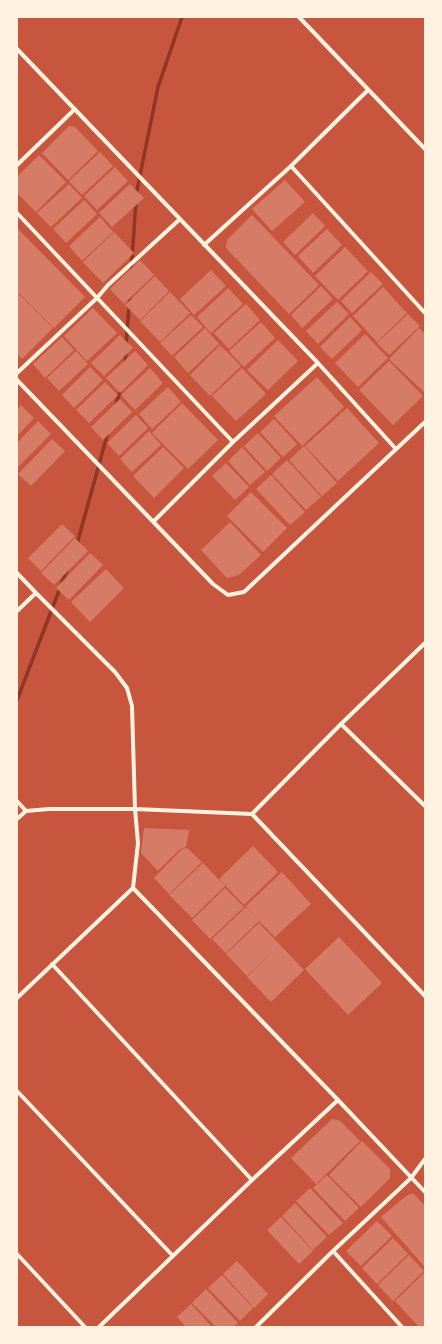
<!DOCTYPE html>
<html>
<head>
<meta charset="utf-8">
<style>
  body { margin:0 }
  #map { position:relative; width:442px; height:1344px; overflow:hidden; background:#c8553d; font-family:Cabin,sans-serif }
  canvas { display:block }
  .frame { position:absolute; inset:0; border:18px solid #fff3e0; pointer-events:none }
</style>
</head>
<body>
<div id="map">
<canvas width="442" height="1344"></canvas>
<div class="frame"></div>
</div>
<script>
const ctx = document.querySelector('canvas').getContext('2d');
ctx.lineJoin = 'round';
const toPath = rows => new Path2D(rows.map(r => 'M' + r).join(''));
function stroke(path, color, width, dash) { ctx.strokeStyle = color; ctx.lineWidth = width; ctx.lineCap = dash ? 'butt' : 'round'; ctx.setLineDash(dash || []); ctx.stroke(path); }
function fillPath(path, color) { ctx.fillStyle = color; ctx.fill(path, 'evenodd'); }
const stream = toPath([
  [136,195,158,87,182,17],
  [131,273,136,201],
  [126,344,130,295],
  [125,364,126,351],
  [116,405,121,388],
  [77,544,108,432],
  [17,700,67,570]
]);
const building = toPath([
  [69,126,75,127,98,151,68,180,42,153],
  [100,152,113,166,82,195,69,181],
  [39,155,66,182,36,212,17,193,17,177],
  [115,167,128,181,97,210,84,196],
  [285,180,305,202,272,231,252,209],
  [69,184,82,198,51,227,37,213],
  [130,184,144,198,112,227,99,213],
  [84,200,97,214,66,243,53,229],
  [313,213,325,226,295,255,283,242],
  [252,215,319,285,289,314,226,248,227,240],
  [100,217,113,232,82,261,69,246],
  [17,228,85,297,54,328,17,291],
  [327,229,342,245,313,273,298,256],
  [114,232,134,253,103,283,83,262],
  [345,247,368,271,338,300,315,276],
  [140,260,154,275,124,304,110,289],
  [211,270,226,286,194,315,180,299],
  [371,272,383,284,352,313,341,301],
  [155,276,169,291,140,320,125,305],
  [321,286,333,299,302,328,291,315],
  [383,287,395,300,381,314,395,300,407,313,377,342,353,316],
  [228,288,243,304,211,333,197,317],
  [17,292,53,328,22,359,17,354],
  [170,292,190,313,160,342,140,321],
  [337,302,349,314,318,344,306,331],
  [246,304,260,320,229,349,214,333],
  [93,308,117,333,87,361,64,336],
  [408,314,420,326,389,355,377,343],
  [191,315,203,327,172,356,160,343],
  [350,317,362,330,332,359,320,347],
  [261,322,275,338,244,367,229,351],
  [205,328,219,344,188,373,174,357],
  [419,328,425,334,425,393,389,359],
  [365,334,388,358,358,387,335,363],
  [120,335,133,348,104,376,91,363],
  [62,337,74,350,45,378,33,364],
  [278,340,298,361,268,390,247,370],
  [220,345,241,366,210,396,190,375],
  [76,351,88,364,59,391,47,378],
  [135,351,148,365,120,393,106,378],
  [389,361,423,396,393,425,359,390],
  [90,367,103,380,74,408,62,395],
  [150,368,163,383,135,410,121,395],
  [242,368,266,394,236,421,212,396],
  [317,377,344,407,302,446,274,416],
  [105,382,118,395,89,423,76,410],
  [168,387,181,402,152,429,139,414],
  [120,399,132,412,103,440,91,427],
  [182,403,218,440,188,469,152,433],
  [21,405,34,418,17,436,17,410],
  [347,408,379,443,338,481,305,446],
  [136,415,148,428,119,456,107,443],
  [274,419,297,444,283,457,260,432],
  [38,421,51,434,17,468,17,443],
  [149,431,161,445,132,472,120,459],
  [258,433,281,458,267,471,244,446],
  [52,439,65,451,31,486,18,474],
  [304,446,337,483,322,496,289,460],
  [163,447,184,468,154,498,133,476],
  [242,447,265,472,250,485,228,461],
  [287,460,321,497,306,510,272,474],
  [226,463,249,487,235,500,212,476],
  [271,475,305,512,290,525,256,489],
  [251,492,287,528,263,552,227,516],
  [230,522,261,555,239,575,227,578,201,550],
  [62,524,75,536,41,571,28,558],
  [75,538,88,551,54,585,41,573],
  [90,553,103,565,69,600,56,588],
  [106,569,124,588,90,622,71,602],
  [144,828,189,830,186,847,180,849,158,871,141,853],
  [253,846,278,872,244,905,219,879],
  [187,848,202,862,169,894,154,878,182,849],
  [203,863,225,886,192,918,169,895],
  [282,872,311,904,275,937,259,921,226,953,212,939,246,907,255,916,246,906],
  [225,888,244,907,210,939,192,920],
  [259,923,304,970,271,1002,247,977,276,949,247,976,226,954],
  [339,937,382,983,348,1015,305,969],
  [332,1119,339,1120,360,1141,316,1184,291,1158],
  [362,1141,390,1169,390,1178,361,1207,329,1175],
  [327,1175,359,1208,345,1221,313,1188],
  [310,1188,343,1223,329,1235,296,1201],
  [413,1193,425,1206,424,1266,381,1217,406,1196],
  [295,1203,327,1237,313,1250,282,1216],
  [281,1217,313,1251,299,1264,267,1230],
  [377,1221,392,1236,361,1266,346,1251],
  [393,1238,408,1254,377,1284,362,1268],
  [409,1255,424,1271,393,1301,378,1285],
  [237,1261,268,1294,254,1308,223,1274],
  [425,1272,425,1327,419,1327,395,1301],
  [222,1275,253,1308,240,1321,208,1288],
  [206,1289,238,1323,233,1327,216,1327,192,1303],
  [191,1304,212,1327,186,1327,177,1317]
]);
const minor = toPath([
  [299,17,425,149],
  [17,49,318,363,396,449],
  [17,165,75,109],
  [291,166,425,313],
  [17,213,233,442],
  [204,245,291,166,368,90],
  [17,373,97,298,108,285,180,219],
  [17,380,213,584,228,595,244,592,425,422],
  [154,521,233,442,318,363],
  [17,573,36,593,115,672,127,688,132,706,135,809,138,843,133,888],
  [17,611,36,593],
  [341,724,425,806],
  [17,801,26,811],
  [252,814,425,996],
  [17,819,26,811,49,809,135,809,252,814,341,724,425,643],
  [52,964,252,1180],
  [17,998,133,888,338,1100,425,1192],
  [17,1091,173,1256],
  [333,1251,402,1327],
  [17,1254,85,1327],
  [99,1327,252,1180,338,1100],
  [256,1327,333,1251,411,1178,425,1159]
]);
stroke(stream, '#8f3625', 3.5);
fillPath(building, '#d67c66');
stroke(minor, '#fff3e0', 4);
</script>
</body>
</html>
